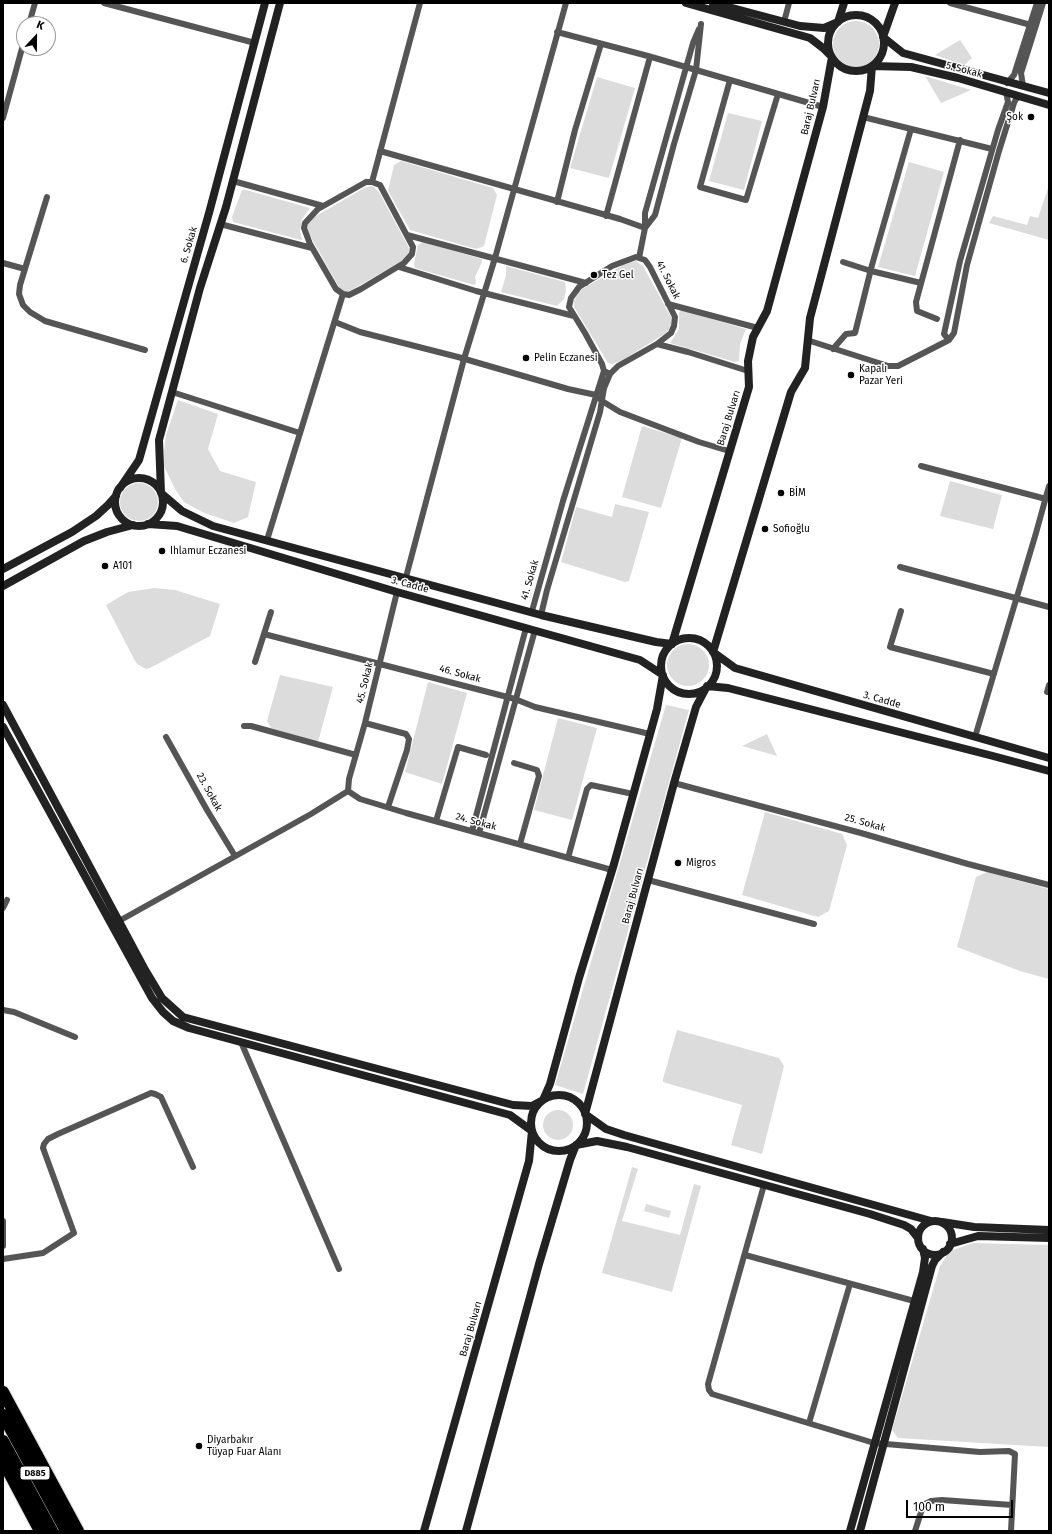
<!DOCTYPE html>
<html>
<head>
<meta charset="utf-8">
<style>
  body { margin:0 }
  #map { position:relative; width:1052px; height:1534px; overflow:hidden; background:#fff; font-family:"Fira Sans",sans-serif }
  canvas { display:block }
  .frame { position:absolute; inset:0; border:4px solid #000; pointer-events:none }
  .north { position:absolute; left:16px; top:16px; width:40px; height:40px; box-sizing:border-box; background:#fff; border:1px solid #999; border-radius:50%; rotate:22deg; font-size:11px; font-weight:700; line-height:16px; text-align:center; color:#000 }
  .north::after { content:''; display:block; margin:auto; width:14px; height:18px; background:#000; clip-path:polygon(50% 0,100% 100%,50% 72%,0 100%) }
  .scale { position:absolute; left:906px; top:1500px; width:107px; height:18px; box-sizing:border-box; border:2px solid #000; border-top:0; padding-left:5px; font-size:12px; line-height:14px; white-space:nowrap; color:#000; -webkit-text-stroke:3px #fff; paint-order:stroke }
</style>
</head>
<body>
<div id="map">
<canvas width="1052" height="1534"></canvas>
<div class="frame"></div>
<div class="north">K</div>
<div class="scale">100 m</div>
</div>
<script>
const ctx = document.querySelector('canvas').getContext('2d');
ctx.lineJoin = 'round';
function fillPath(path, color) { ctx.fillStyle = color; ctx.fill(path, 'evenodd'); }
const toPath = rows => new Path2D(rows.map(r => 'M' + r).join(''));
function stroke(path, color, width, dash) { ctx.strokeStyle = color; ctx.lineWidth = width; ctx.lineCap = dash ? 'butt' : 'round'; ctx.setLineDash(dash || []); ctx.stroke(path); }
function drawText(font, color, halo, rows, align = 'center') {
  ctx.font = font + ' "Fira Sans",sans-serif'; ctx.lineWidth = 3; ctx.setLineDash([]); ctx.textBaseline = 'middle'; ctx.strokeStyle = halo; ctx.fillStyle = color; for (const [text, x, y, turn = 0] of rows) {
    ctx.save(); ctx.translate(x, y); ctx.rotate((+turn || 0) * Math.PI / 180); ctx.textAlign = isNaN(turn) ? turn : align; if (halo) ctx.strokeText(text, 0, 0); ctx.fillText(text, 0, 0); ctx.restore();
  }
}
const green = toPath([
  '833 44a23 23 0 1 1 46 0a23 23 0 1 1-46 0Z',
  [960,40,972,58,964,65,935,55],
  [925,76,971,90,941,103],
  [597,77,635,88,609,178,570,168],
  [728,113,762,121,744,190,709,181],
  [401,161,493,188,497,195,484,246,476,249,410,230,388,191,394,165],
  [909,162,944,172,915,276,878,267],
  [1049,185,1049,240,989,223,993,216,1027,225,1030,216,1038,218],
  [371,186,374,187,379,192,409,248,409,254,405,259,355,288,347,292,343,291,340,289,308,232,307,226,311,219,364,188],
  [242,190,246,190,310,208,302,219,300,231,302,239,301,240,233,222,232,217],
  [423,242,482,259,482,262,475,277,476,283,474,285,415,268,414,264,418,245],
  [636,261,643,266,672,319,670,328,666,333,621,361,612,364,608,363,574,307,574,301,579,291,625,264],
  [506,266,565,282,566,290,564,299,557,306,501,292,506,275],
  [681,310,746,329,740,344,739,361,735,362,670,343,679,329,679,312],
  [178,400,218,414,208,449,220,471,256,482,248,517,234,523,202,512,184,502,175,489,164,466,164,451,166,435],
  [642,426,682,438,661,508,622,497],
  [950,481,1002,495,993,529,940,516],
  '120 502a19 19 0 1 1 38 0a19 19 0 1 1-38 0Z',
  [615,504,649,512,629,581,625,582,561,562,576,507,612,517],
  [154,588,175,590,220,604,210,636,150,668,146,669,137,664,134,659,106,605,128,592],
  '667 665a21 21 0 1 1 42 0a21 21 0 1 1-42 0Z',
  [280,675,333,687,318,742,271,728,267,721],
  [428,682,467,693,442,784,405,772],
  [666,705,689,710,583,1094,555,1085],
  [558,718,597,728,572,820,534,810],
  [767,734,777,756,742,746],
  [765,812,842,834,847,845,829,911,818,917,742,895],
  [987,872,1049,889,1049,979,1020,971,957,947,976,877],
  [677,1030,779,1058,784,1066,762,1154,731,1145,742,1105,663,1082,663,1079],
  '543 1125a15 15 0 1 1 30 0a15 15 0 1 1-30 0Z',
  [632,1167,638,1169,622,1221,680,1235,694,1184,701,1186,672,1292,602,1273],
  [646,1204,671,1211,669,1218,644,1211],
  [973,1243,1049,1245,1049,1447,898,1438,892,1430,940,1266,950,1251]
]);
const street = toPath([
  [104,3,255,43],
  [950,3,1031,25],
  [784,22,789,3],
  [29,24,35,3],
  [557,32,648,56,823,107],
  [730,80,700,187,746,200,778,94],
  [1007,83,1014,75,1037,3],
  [1023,86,1021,73,1043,3],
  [863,117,992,149],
  [3,118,24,41],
  [380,151,620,219,645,228,639,258],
  [233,181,323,206],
  [366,182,372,182,380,185,413,247,412,254,404,263,361,289,349,295,343,294,336,289,310,244,304,228,305,223,318,209,366,182],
  [372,182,420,3],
  [47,197,20,285,19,294,23,305,30,312,45,321,145,350],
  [557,202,575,130,601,44],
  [606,216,650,57],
  [220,224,312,248],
  [645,228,655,215,674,144,696,70,701,24],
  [645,228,645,213,693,43,699,29],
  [407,235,586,283],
  [843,262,871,271,921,283],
  [3,263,25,269],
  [399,267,476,291,574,316],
  [668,304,758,328],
  [937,319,917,311,916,302,960,140],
  [335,322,360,332,458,357,568,389,596,395,602,401,620,412,699,442,729,451],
  [807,340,888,366,898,366,949,340,954,333,967,265,999,151,1014,103,1016,99,1019,97],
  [949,340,944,334,960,261,998,130,1008,102,1006,92],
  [657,344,688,352,748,371],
  [833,349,846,334,855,333,872,265,911,129],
  [172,392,300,433],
  [921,466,1046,499],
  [267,540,343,294],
  [900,567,1049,607],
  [406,577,464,359,495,258,566,3],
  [397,592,365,723,349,779,348,791,360,799,406,813,612,870],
  [532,611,563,501,604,371],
  [901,611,890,647,994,674],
  [541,615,547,590,600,412,604,388,610,374,618,366,657,344,671,333,674,326,675,317,650,267,645,260,636,257,612,266,579,287,571,298,569,307,585,333,602,364,604,371,610,374],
  [264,634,515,699,535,707,650,734],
  [255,662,271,612],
  [1049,685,1047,692,1049,692],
  [365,723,406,734,409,739,407,750,388,807],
  [244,726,251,726,356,755],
  [166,737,207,810,235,856],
  [975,737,1036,533,1049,486],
  [514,763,537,770,539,776,520,844],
  [674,783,861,833,968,864,1049,885],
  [436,821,458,747,486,755],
  [472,831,526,628],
  [479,833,535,630],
  [568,858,587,789,591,785,633,794],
  [648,880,814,924],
  [3,908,7,900],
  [119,921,311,814,348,791],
  [3,1010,14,1012,75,1037],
  [241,1042,339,1269],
  [764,1185,708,1384,709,1390,712,1394,874,1443,980,1452,1009,1451,1015,1454,1011,1531],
  [3,1221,3,1246],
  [745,1255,914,1301],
  [3,1259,43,1253,74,1233,43,1148,44,1144,48,1139,58,1134,151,1093,155,1094,161,1097,193,1167],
  [809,1423,850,1284],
  [915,1531,922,1509,925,1504,931,1501,942,1500,1012,1505]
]);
const secondary = toPath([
  [280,3,226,207,200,288,159,440,161,493,182,511,213,526,541,615,656,642,672,644,749,387,748,361,753,337,767,311,823,107,832,57,823,48,810,38,686,3],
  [713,3,800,26,824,28,838,22,844,3],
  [895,3,883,37,903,53,1049,93],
  '828 43a28 28 0 1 1 56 0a28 28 0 1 1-56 0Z',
  [1049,105,958,78,911,67,872,66,870,91,810,318,805,368,791,392,713,652,735,668,1049,758],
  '115 502a24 24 0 1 1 48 0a24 24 0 1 1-48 0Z',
  [120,488,139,460,209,213,265,3],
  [3,569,72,532,96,516,108,505,116,496],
  [3,586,84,541,107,532,133,525],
  '661 666a28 28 0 1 1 56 0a28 28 0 1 1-56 0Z',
  [3,705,144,968,162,998,183,1017,513,1105,532,1106,543,1100,550,1084,579,978,614,864,657,709,663,675,640,660,397,592,177,526,148,524],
  [3,727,152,998,163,1012,173,1021,189,1028,510,1115,532,1131,529,1161,424,1531],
  '531 1123a28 28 0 1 1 56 0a28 28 0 1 1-56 0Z',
  [931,1221,624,1135,606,1129,585,1114,674,783,696,707,707,686,728,688,993,756,1049,771],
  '918 1238a17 17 0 1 1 34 0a17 17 0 1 1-34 0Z',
  [942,1222,974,1227,1049,1230],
  [950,1244,978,1236,1049,1238],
  [466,1531,539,1264,570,1160,576,1145,597,1141,627,1147,870,1214,904,1225,911,1229,918,1238],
  [850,1531,923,1272,925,1258,923,1249],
  [860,1531,932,1266,935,1260,943,1252]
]);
const highway = toPath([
  [3,1392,78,1531],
  [3,1415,66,1531],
  [3,1441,52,1531],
  [3,1461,40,1531]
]);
const markers = [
  [1031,117,4,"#000"],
  [594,275,4,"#000"],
  [526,358,4,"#000"],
  [851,375,4,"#000"],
  [781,493,4,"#000"],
  [765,529,4,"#000"],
  [162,551,4,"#000"],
  [105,566,4,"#000"],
  [678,863,4,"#000"],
  [199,1446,4,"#000"]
];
const shields = [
  [35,1473,30]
];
const shieldNames = [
  ["D885",35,1473]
];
const streetNames = [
  ["5. Sokak",964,70,15],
  ["Baraj Bulvarı",811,107,-77],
  ["6. Sokak",189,245,-74],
  ["41. Sokak",668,280,63],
  ["Baraj Bulvarı",729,418,-73],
  ["41. Sokak",530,580,-74],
  ["3. Cadde",410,585,15],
  ["46. Sokak",460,674,15],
  ["45. Sokak",365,683,-76],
  ["3. Cadde",882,700,16],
  ["23. Sokak",209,792,61],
  ["24. Sokak",476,822,15],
  ["25. Sokak",865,823,16],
  ["Baraj Bulvarı",633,896,-75],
  ["Baraj Bulvarı",471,1329,-74]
];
const poiNames = [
  ["Şok",1023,117,"right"],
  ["Tez Gel",602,275],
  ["Pelin Eczanesi",534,358],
  ["Kapalı",859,369],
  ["Pazar Yeri",859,381],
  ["BİM",789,493],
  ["Sofioğlu",773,529],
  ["Ihlamur Eczanesi",170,551],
  ["A101",113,566],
  ["Migros",686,863],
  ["Diyarbakır",207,1440],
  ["Tüyap Fuar Alanı",207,1452]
];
fillPath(green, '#dcdcdc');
stroke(highway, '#dbdbdb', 14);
stroke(street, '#555', 6);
stroke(secondary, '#222', 8);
stroke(highway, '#000', 12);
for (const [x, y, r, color] of markers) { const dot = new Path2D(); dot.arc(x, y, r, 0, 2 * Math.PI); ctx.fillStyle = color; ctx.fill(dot); stroke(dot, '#fff', 1.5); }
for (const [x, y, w] of shields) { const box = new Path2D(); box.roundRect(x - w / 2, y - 7, w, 14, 3); ctx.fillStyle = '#fff'; ctx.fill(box); stroke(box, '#000', 1); }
drawText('bold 9px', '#000', null, shieldNames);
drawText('10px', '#000', '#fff', streetNames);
drawText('10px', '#000', '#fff', poiNames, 'left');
</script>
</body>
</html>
